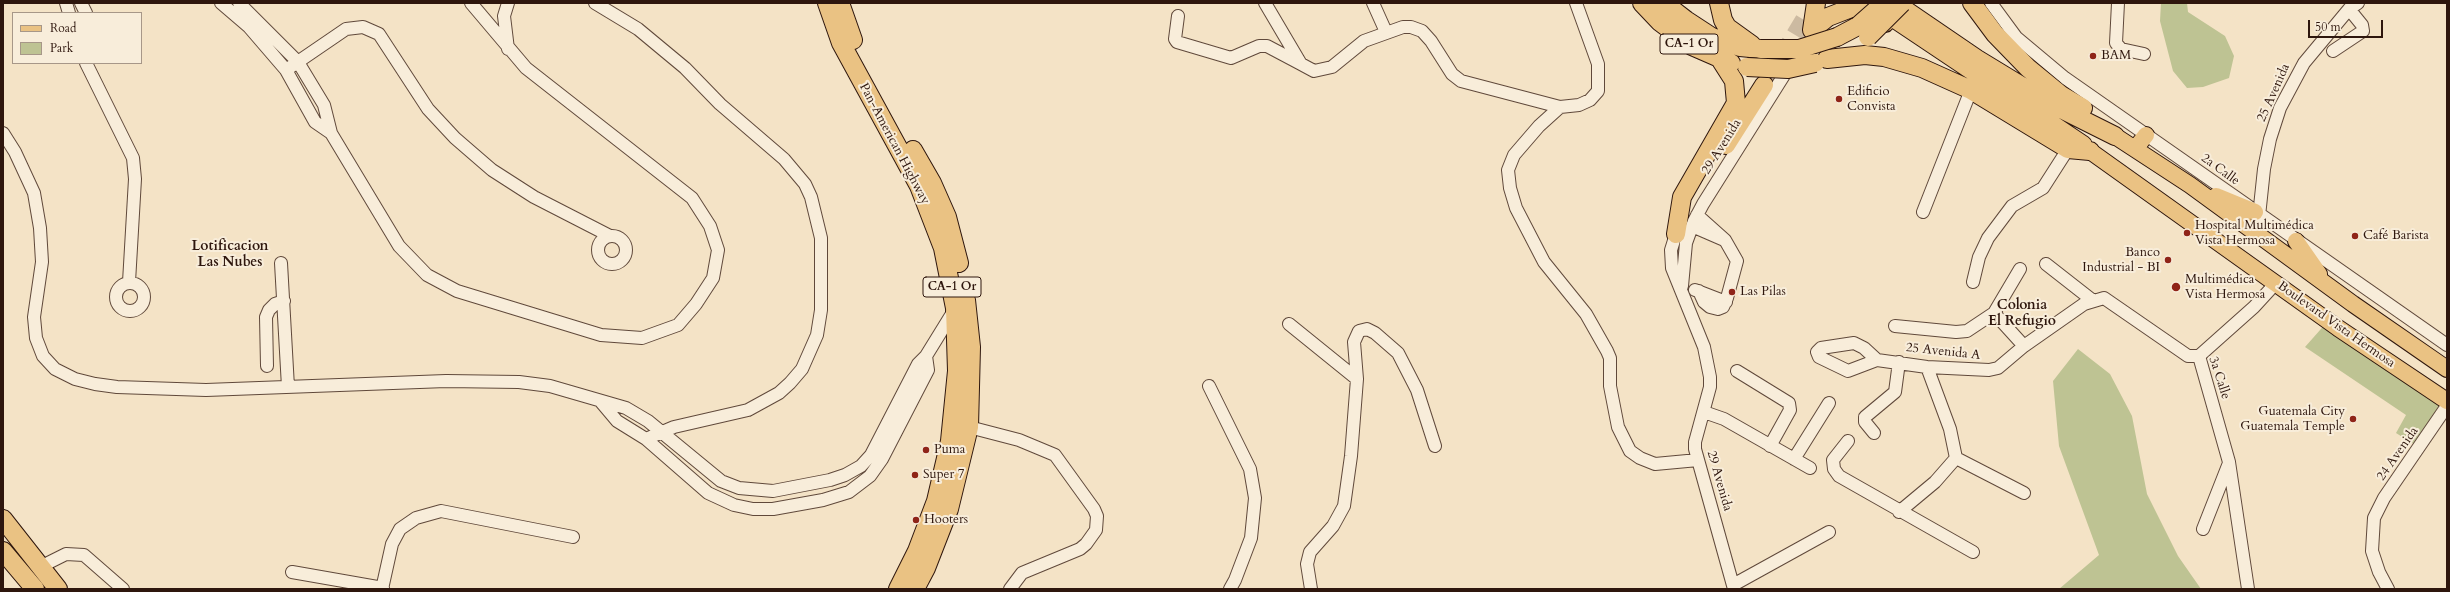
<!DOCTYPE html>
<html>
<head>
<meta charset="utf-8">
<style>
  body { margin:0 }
  #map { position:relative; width:2450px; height:592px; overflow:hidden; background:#f4e3c6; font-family:Cardo,serif }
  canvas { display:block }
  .frame { position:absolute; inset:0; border:4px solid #2e160d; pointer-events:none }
  .legend { position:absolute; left:12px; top:12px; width:130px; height:52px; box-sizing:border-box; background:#f8edda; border:1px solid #a79788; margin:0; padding:5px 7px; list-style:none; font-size:12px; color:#2e160d }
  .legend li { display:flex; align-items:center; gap:8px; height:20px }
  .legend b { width:20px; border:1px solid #a79788 }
  .scale { position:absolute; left:2308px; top:20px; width:75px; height:18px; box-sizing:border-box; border:2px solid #2e160d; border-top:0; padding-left:5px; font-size:12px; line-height:14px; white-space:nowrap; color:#2e160d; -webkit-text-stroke:3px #f8edda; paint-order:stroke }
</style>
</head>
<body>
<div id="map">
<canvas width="2450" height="592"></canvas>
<div class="frame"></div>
<ul class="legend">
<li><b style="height:5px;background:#eac283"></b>Road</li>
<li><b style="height:11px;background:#bec393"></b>Park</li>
</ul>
<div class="scale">50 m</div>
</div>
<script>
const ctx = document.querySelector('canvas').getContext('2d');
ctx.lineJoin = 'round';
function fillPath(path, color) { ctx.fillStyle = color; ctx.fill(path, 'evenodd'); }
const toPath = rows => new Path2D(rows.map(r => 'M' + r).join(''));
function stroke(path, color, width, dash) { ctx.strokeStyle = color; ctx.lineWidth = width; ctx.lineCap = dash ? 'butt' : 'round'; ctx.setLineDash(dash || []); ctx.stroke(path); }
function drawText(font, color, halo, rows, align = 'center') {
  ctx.font = font + ' Cardo,serif'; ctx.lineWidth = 4; ctx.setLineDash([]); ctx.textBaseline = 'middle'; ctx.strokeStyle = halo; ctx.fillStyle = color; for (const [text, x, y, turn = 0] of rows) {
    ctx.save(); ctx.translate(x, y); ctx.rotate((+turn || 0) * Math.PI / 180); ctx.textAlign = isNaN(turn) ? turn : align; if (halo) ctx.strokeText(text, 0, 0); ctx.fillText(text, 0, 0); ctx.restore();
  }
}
const green = toPath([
  [2161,3,2187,3,2188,12,2225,36,2234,56,2229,78,2203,87,2187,88,2173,71,2160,21],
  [2328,321,2447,401,2420,448,2396,433,2406,415,2305,347],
  [2078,349,2110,374,2132,416,2147,494,2178,556,2201,589,2059,589,2099,555,2059,446,2053,381]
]);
const highwayTunnel = toPath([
  [1767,81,1804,20]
]);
const minor = toPath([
  [66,3,69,13],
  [81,3,86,13],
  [221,3,249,27,286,70,315,122,331,133],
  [239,3,298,62,324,105,331,133,399,246,427,275,457,291,601,335,642,338,678,325,696,304,713,278,718,250,710,226,692,198,526,68,471,3],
  [508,3,504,16,508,49],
  [595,3,638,29,685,68,720,104,784,159,805,184,811,197,821,238,821,310,817,335,802,369,790,383,779,393,748,410,674,427,646,439],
  [1265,3,1301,64,1314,71,1332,67,1364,41,1403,27,1411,27,1422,31,1431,41,1452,74,1461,81,1560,107,1579,105,1590,100,1598,91,1598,64,1576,3],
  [1373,3,1386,32],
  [1991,3,2016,37,2065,78,2447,345],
  [2118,3,2116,43,2121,49,2144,54],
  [1178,16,1175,39,1177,42,1231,58,1259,46,1267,46,1301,64],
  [2333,51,2363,31,2362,25,2349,9],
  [86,63,133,158,135,179,129,282],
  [286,70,346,29,363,27,379,34,428,109,455,138,492,170,534,197,610,236],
  [1560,107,1539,126,1514,155,1508,170,1510,188,1516,208,1544,262,1586,314,1607,351,1610,358,1610,386,1618,427,1630,451,1640,458,1655,464,1698,460],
  [3,133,15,152,34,193,40,228,42,262,34,317,36,338,43,356,55,369,75,379,95,384,117,387,206,390,446,381,519,382,550,386,626,408,648,421,721,481,739,488,773,491,830,480,845,475,861,466,871,455,918,364,926,356,955,309],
  [1923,212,1971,90],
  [1697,215,1725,240,1737,261,1727,298,1723,307,1718,309,1710,307,1704,302,1699,291],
  [2259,216,2264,169,2270,139,2280,108,2304,63,2349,9,2358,3],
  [1692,226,1722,239],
  [1676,234,1671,250,1672,268,1704,347,1710,377,1710,387,1695,442,1695,449,1734,589],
  '598 250a14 14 0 1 1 28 0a14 14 0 1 1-28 0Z',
  [281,263,288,387],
  [2046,264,2092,300],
  [1973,282,1979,257,1988,238,2012,206,2043,188,2068,149],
  '116 297a14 14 0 1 1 28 0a14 14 0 1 1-28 0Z',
  [1682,286,1686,243,1694,221,1703,204,1791,64],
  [1695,290,1726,302],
  [1994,313,2024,346],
  [1289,324,1357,379],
  [1895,326,1956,332,1967,331,1994,313,2020,269],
  [2199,356,2229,462,2248,589],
  [2199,356,2254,307,2276,283],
  [1877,360,1864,348,1854,343,1821,348,1817,352,1819,357,1848,371,1877,360,1927,367,1989,370,1998,368,2024,346,2084,304,2104,298,2188,356,2199,356],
  [267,366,266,317,269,310,275,304,284,301],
  [1927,367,1950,429,1956,458,2024,493],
  [1737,371,1789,403,1790,410,1770,446],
  [1209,386,1250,469,1255,498,1251,538,1235,580,1230,589],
  [601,402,617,421,646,439,708,493,734,505,753,509,773,509,823,500,849,492,870,476,882,459,928,370,926,356],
  [1704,412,1724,419,1810,468],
  [969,427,1019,440,1055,455,1094,509,1097,516,1096,530,1086,544,1080,549,1022,573,1010,589],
  [1874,433,1865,422,1865,417,1895,392,1899,362],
  [1848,441,1833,460,1834,469,1839,476,1973,552],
  [1794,459,1829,403],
  [1899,512,1935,482,1956,458],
  [2203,529,2229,463],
  [40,567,66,554,84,555,123,589],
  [292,572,383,588],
  [1733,585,1829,532],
  [382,589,392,544,400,529,416,518,441,511,573,537],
  [1311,589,1307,564,1310,552,1333,526,1344,506,1351,456,1357,379,1354,342,1359,331,1367,329,1375,333,1398,353,1417,390,1435,446],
  [2388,589,2379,572,2372,551,2374,518,2384,498,2447,406]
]);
const major = toPath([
  [2115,136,2190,185,2353,304,2447,369],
  [2135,149,2146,135],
  [2090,151,2338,328,2447,401],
  [2216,196,2255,212],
  [2296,241,2319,274]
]);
const highway = toPath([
  [827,3,841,43,919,186,943,248,955,308,957,371,950,441,936,501,917,551,898,589],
  [840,3,853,40],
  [1642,3,1660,22,1692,46,1731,63],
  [1664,3,1686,20,1712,37,1740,47,1761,49],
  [1719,3,1723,20,1727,27,1752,45],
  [1895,3,1977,59,2051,104,2115,136],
  [1972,3,1995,34,2028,68,2061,95,2083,108],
  [1877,7,2083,145],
  [1812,30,1828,17,1851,8,1863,8,1885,23],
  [1812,30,1816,3],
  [1837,37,1858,26],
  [1827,59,1865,55,1884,57,1922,68,1971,90,2068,149,2090,151],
  [1726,145,1764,85],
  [913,150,932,183,947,217,959,263],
  [1676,234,1682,197,1736,103,1734,81,1720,59],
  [3,519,58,589],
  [3,551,35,589],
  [915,589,926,568,949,509,969,427,971,347,966,300]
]);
const highwayBridge = toPath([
  [1858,26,1884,3],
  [1868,37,1902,3],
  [1761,49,1799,49,1837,37],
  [1747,67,1788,69,1815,63]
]);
const markers = [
  [2093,56,4,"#8f2418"],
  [1839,99,4,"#8f2418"],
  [2187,233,4,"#8f2418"],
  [2355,236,4,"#8f2418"],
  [2168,260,4,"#8f2418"],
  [2176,287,5,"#8f2418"],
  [1732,292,4,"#8f2418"],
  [2353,419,4,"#8f2418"],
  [926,450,4,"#8f2418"],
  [915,475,4,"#8f2418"],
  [916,520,4,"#8f2418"]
];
const shields = [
  [1689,44,58],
  [952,287,58]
];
const shieldNames = [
  ["CA-1 Or",1689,44],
  ["CA-1 Or",952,287]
];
const poiNames = [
  ["BAM",2101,56],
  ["Edificio",1847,92],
  ["Convista",1847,107],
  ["Hospital Multimédica",2195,226],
  ["Vista Hermosa",2195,241],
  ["Café Barista",2363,236],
  ["Banco",2160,253,"right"],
  ["Industrial - BI",2160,268,"right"],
  ["Multimédica",2185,280],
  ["Vista Hermosa",2185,295],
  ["Las Pilas",1740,292],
  ["Guatemala City",2345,412,"right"],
  ["Guatemala Temple",2345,427,"right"],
  ["Puma",934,450],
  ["Super 7",923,475],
  ["Hooters",924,520]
];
const streetNames = [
  ["25 Avenida",2274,93,-66],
  ["Pan-American Highway",894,144,62],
  ["29 Avenida",1722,147,-58],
  ["2a Calle",2220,170,36],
  ["Boulevard Vista Hermosa",2336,325,35],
  ["25 Avenida A",1943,352,6],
  ["3a Calle",2219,378,72],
  ["24 Avenida",2398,454,-55],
  ["29 Avenida",1719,481,74]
];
const neighbourhoodNames = [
  ["Lotificacion",230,247],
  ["Las Nubes",230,263],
  ["Colonia",2022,306],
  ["El Refugio",2022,322]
];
fillPath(green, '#bec393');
stroke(highwayTunnel, '#ccbaa1', 18, [18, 9]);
stroke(minor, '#60493b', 14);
stroke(major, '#2e160d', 18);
stroke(highway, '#2e160d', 20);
stroke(minor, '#f8edda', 12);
stroke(major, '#eac283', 16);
stroke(highway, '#eac283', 18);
stroke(highwayBridge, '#2e160d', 20, []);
stroke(highwayBridge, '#eac283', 18);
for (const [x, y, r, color] of markers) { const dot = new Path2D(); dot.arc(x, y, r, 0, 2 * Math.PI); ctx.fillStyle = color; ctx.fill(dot); stroke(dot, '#f8edda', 1.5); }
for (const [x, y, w] of shields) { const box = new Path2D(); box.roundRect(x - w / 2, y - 10, w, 20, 3); ctx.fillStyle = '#f8edda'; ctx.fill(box); stroke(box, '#2e160d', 1); }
drawText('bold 12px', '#2e160d', null, shieldNames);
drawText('13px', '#2e160d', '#f8edda', poiNames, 'left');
drawText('13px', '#2e160d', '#f8edda', streetNames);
drawText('bold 14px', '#2e160d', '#f8edda', neighbourhoodNames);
</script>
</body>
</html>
